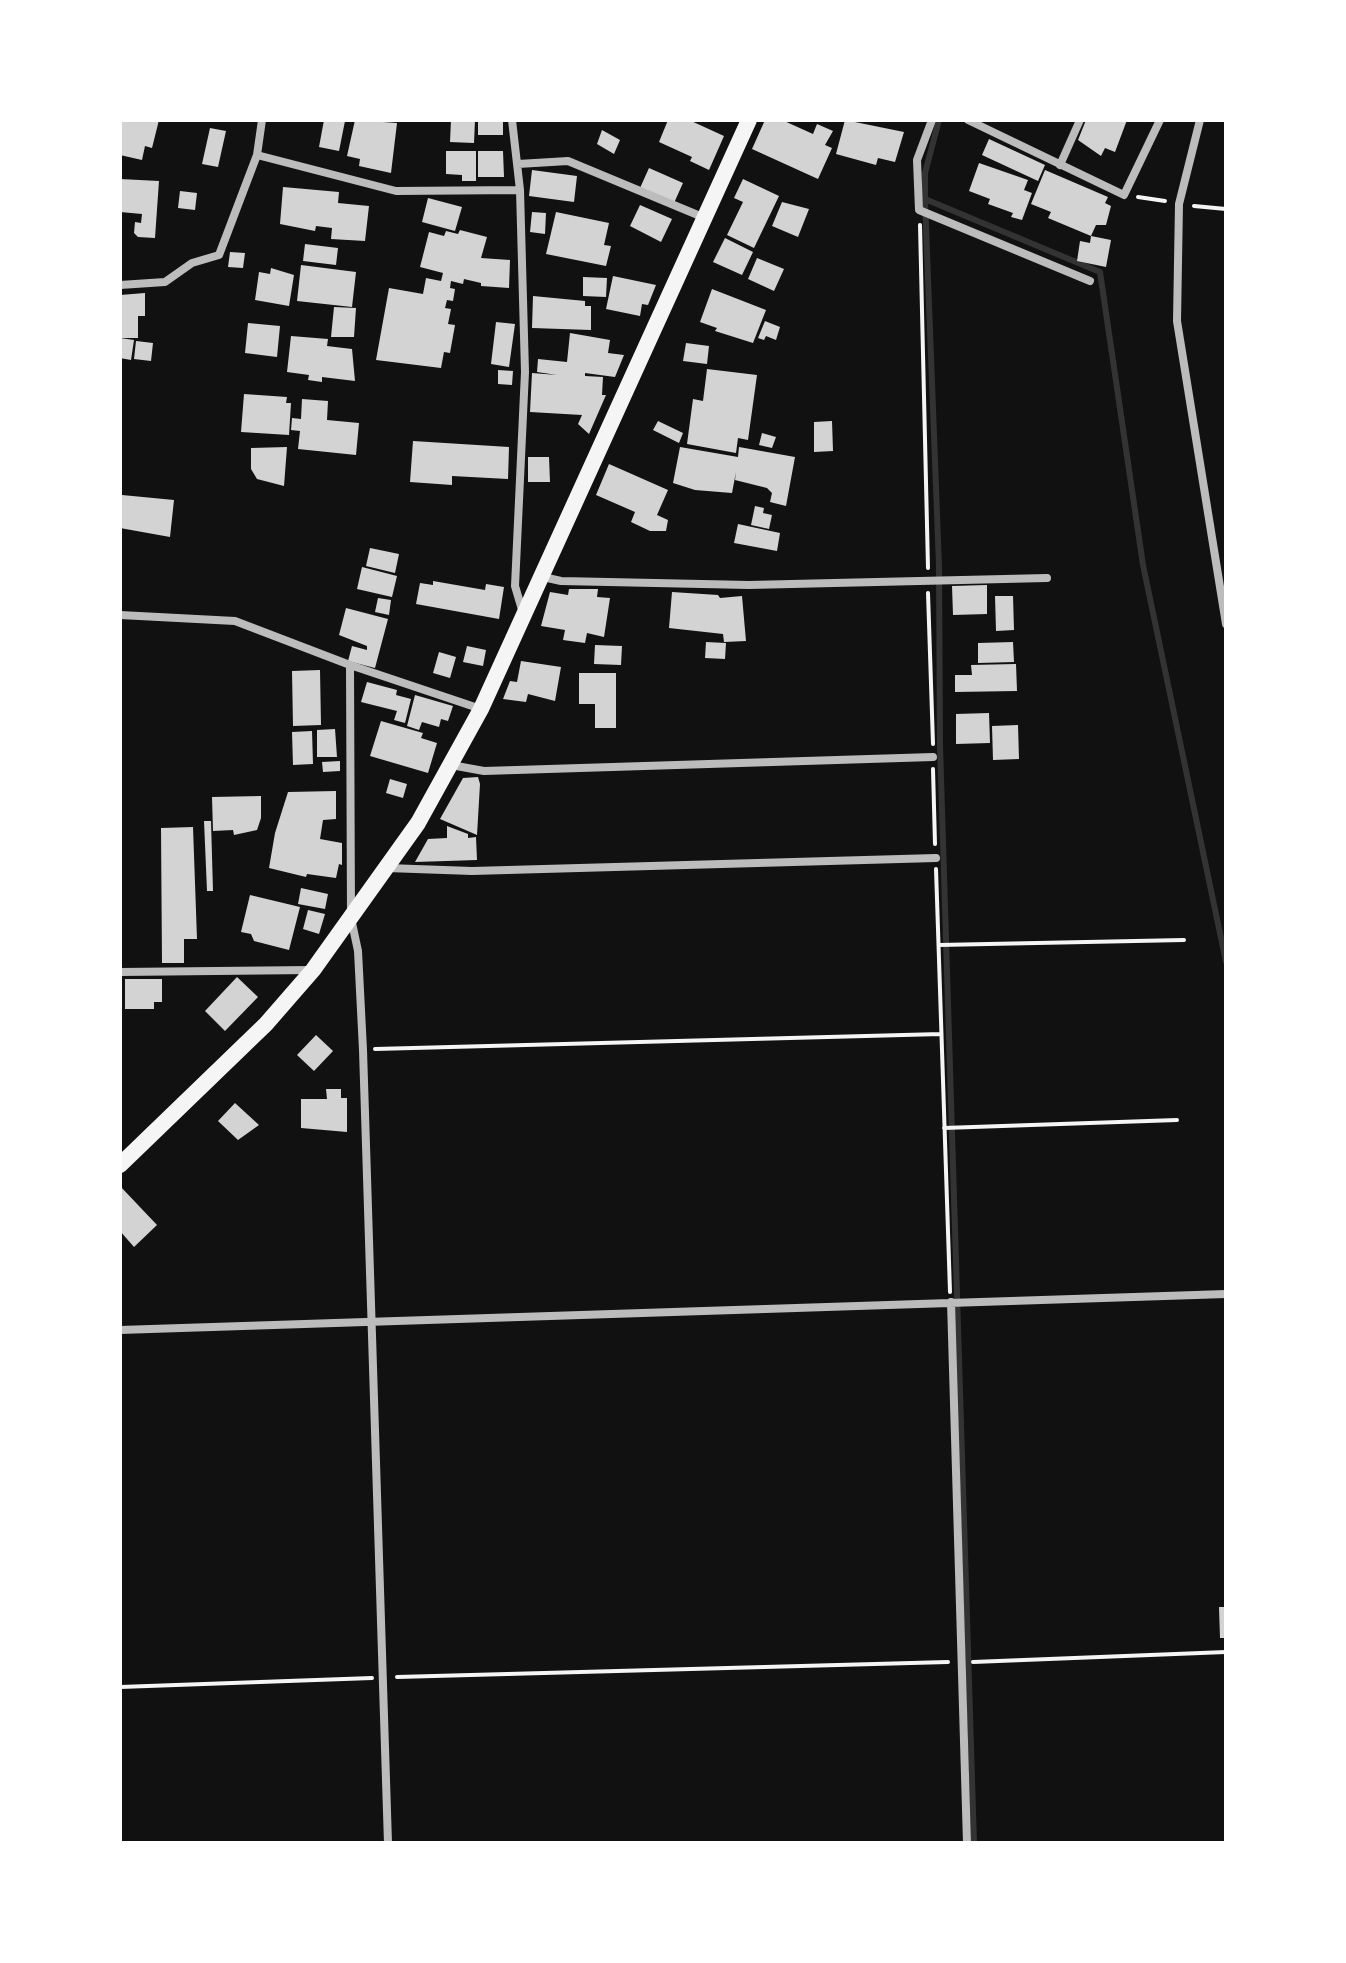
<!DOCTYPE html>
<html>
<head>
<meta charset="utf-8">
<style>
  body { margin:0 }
  #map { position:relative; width:1346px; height:1963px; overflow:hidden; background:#111; font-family:"Nunito Sans",sans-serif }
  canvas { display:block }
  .frame { position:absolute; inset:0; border:122px solid #fff; pointer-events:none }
</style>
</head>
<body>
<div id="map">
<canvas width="1346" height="1963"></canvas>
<div class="frame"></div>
</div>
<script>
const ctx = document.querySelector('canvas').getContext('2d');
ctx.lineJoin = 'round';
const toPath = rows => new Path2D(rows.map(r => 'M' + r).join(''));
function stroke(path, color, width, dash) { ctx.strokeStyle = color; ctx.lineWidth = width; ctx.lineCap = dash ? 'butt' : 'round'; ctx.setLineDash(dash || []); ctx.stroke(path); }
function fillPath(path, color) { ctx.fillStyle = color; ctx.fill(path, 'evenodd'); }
const stream = toPath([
  [939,120,925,173,925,199,1100,272,1143,565,1226,962],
  [925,199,939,566,940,745,974,1843]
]);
const building = toPath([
  [120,120,159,120,152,148,145,146,142,160,120,155],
  [324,120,345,121,339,151,319,147],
  [355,120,397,123,391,173,359,166,360,159,347,156],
  [451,120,475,120,474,143,450,142],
  [478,120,503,120,503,135,478,135],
  [668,120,689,120,724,136,709,170,690,161,692,157,659,142],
  [765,120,782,120,813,134,817,124,833,131,825,145,832,148,818,179,752,149],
  [845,120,904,132,895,162,878,158,876,165,836,154],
  [1086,120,1127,120,1115,152,1105,148,1101,156,1078,140],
  [210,128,226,131,218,167,202,164],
  [602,130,620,140,614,154,597,144],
  [989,139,1045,165,1038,181,982,155],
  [446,151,476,151,476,181,462,181,462,175,446,174],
  [478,151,503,151,504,177,478,177],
  [979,163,1028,180,1024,190,1032,193,1022,220,1011,217,1013,213,988,204,990,199,969,191],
  [649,168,683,183,674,203,640,188],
  [532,170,577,176,574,202,529,196],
  [1045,170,1108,197,1105,203,1111,206,1106,225,1096,225,1091,236,1048,218,1051,212,1031,204],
  [120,179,159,181,155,238,138,237,134,233,135,222,141,223,142,214,120,212],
  [743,179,779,196,754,248,727,235,743,202,734,198],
  [283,187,339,192,338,203,369,206,365,241,331,239,332,228,316,226,315,231,280,224],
  [180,191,197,193,195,210,178,208],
  [428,198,462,207,455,231,422,222],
  [782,202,809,209,798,237,772,226],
  [640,205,672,219,661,242,630,226],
  [532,212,546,213,545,234,530,232],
  [556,212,609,223,604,245,611,246,606,266,546,254],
  [460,230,487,237,481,258,510,260,509,288,481,286,481,283,464,279,463,284,451,281,450,288,455,289,453,301,447,300,445,308,451,309,448,324,455,325,450,353,444,352,441,368,376,360,389,288,423,294,426,278,441,281,443,273,420,267,429,232,444,236,446,231,458,234],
  [1091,236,1111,240,1106,267,1077,261,1080,241,1090,243],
  [725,238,753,252,742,275,713,262],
  [305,244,338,248,336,265,303,261],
  [230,252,245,253,243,268,228,267],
  [757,258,784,269,774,291,748,279],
  [301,265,356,272,352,307,297,301],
  [271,268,294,275,289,306,255,300,259,272,270,274],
  [613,276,656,285,648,305,642,304,640,316,606,309],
  [583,277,607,278,606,297,583,296],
  [712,289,766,310,753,343,715,331,717,328,700,322],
  [145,293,145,316,138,316,138,338,120,338,120,295],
  [533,296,585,301,585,306,591,306,591,330,532,328],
  [334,307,356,308,354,337,331,337],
  [765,321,780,327,776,340,766,336,764,340,758,338],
  [496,322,515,324,509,367,491,364],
  [248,323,280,326,277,357,245,353],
  [570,333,610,340,608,353,624,355,615,377,585,373,585,376,603,377,602,395,606,395,589,434,578,424,582,415,530,412,532,373,557,375,537,372,538,359,567,362],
  [291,336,328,339,327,346,352,349,355,381,322,377,322,382,308,380,309,375,287,372],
  [120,338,134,340,131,360,120,358],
  [136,341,153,343,151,361,134,359],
  [686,343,709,346,707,364,683,361],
  [707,369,757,375,748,440,738,438,736,453,687,444,693,399,703,401],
  [498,370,513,371,512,385,498,384],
  [244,394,287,397,286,403,291,403,289,435,241,432],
  [302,399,328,401,327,420,359,423,356,455,298,449,300,431,291,430,292,418,301,419],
  [658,421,683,433,679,443,653,430],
  [832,421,833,451,814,452,814,422],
  [762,433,776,437,772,448,759,445],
  [413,441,509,447,508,479,452,476,452,485,410,482],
  [287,447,284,486,257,479,251,469,251,448],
  [680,447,738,457,739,447,795,457,786,506,770,502,772,493,767,488,735,480,736,472,732,493,695,490,673,483],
  [528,457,549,457,550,482,528,482],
  [609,464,668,490,657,515,668,520,666,531,650,531,631,522,635,512,596,495],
  [122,495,174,500,170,537,120,528],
  [755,506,764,508,763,513,772,515,769,529,751,525],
  [738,524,780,533,777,551,734,543],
  [370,548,399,554,395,573,366,566],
  [362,567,397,576,392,597,357,589],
  [433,581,485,590,486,584,504,587,499,619,416,604,420,583,433,585],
  [987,585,987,614,953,615,952,586],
  [569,589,598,589,597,597,610,598,604,637,587,633,585,643,563,640,565,630,541,626,550,592,568,595],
  [672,592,718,595,720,598,742,596,746,641,724,642,723,634,669,628],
  [995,596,1013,596,1014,630,996,631],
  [378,598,391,600,389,615,375,612],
  [346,608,388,619,375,668,348,661,352,646,367,650,367,646,339,635],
  [706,642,726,643,725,659,705,658],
  [1013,642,1014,662,978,663,978,643],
  [595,645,622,646,621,665,594,664],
  [467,646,486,650,483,666,463,662],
  [439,652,456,657,450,678,433,673],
  [521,661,561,667,555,701,528,694,526,702,503,699,510,681,517,682],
  [1016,664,1017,691,955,692,955,675,972,675,971,665],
  [320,670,321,725,293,726,292,671],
  [579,673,616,673,616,728,595,728,595,704,579,704],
  [367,682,397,690,396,695,411,699,405,723,394,720,397,711,361,702],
  [415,695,453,706,448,721,441,719,439,727,422,722,419,730,407,726],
  [989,713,990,743,956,744,956,714],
  [381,721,423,733,421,738,437,743,428,773,370,756],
  [1018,725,1019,759,993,760,992,726],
  [335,729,337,757,317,757,317,730],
  [312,731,313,764,293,765,292,732],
  [340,761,340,771,323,772,322,762],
  [478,777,480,784,477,835,440,819,463,778],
  [390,779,407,784,403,798,386,793],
  [336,791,336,819,323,820,320,839,342,843,342,865,339,864,336,878,307,874,306,877,269,868,275,833,288,792],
  [261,796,261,818,257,830,234,835,233,830,213,831,212,797],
  [204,821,211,821,213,891,207,891],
  [447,826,468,834,468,838,476,837,477,860,415,862,428,839,447,838],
  [193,827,197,939,184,939,184,963,162,963,161,828],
  [301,888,328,894,325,909,298,904],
  [250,895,300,907,289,950,254,941,251,934,241,932],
  [308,910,325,914,319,934,303,929],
  [237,977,258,997,225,1031,205,1011],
  [125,979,162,979,162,1002,154,1002,154,1009,125,1009],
  [316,1035,333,1051,314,1071,297,1055],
  [326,1089,341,1089,341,1098,347,1098,347,1132,301,1128,301,1099,327,1099],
  [235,1103,259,1125,238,1140,218,1121],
  [120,1186,157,1225,134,1247,120,1231],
  [1219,1607,1226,1607,1226,1638,1220,1638]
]);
const path = toPath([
  [1138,197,1165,201],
  [1194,206,1226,209],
  [920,225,928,568],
  [928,593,933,744],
  [933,769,935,844],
  [936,869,950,1292],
  [939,945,1184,940],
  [375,1049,941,1034],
  [944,1128,1177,1120],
  [973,1662,1226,1652],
  [397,1677,948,1662],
  [120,1687,372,1678]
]);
const minor = toPath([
  [512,120,520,190,525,372,515,586,523,613],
  [932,120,917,160,919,210,1090,281],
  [968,120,1124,195,1160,120],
  [1200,120,1179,204,1177,321,1226,624],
  [257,155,396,191,520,190],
  [518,164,568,161,705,218],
  [1060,165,1080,120],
  [120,285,165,282,192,263,219,255,257,155,262,120],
  [543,577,561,581,749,585,1047,578],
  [120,615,235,621,350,665,481,709],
  [350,665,351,918,358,951,363,1050,388,1843],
  [451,765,484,771,933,757],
  [387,868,472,871,936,858],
  [120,972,311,970],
  [951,1302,967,1843],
  [120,1330,1226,1294]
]);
const primary = toPath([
  [120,1165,266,1024,313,970,418,823,481,709,749,120]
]);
stroke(stream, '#333', 6);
fillPath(building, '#d3d3d3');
stroke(path, '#f5f5f5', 4);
stroke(minor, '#bcbcbc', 8);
stroke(primary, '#f5f5f5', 16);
</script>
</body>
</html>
